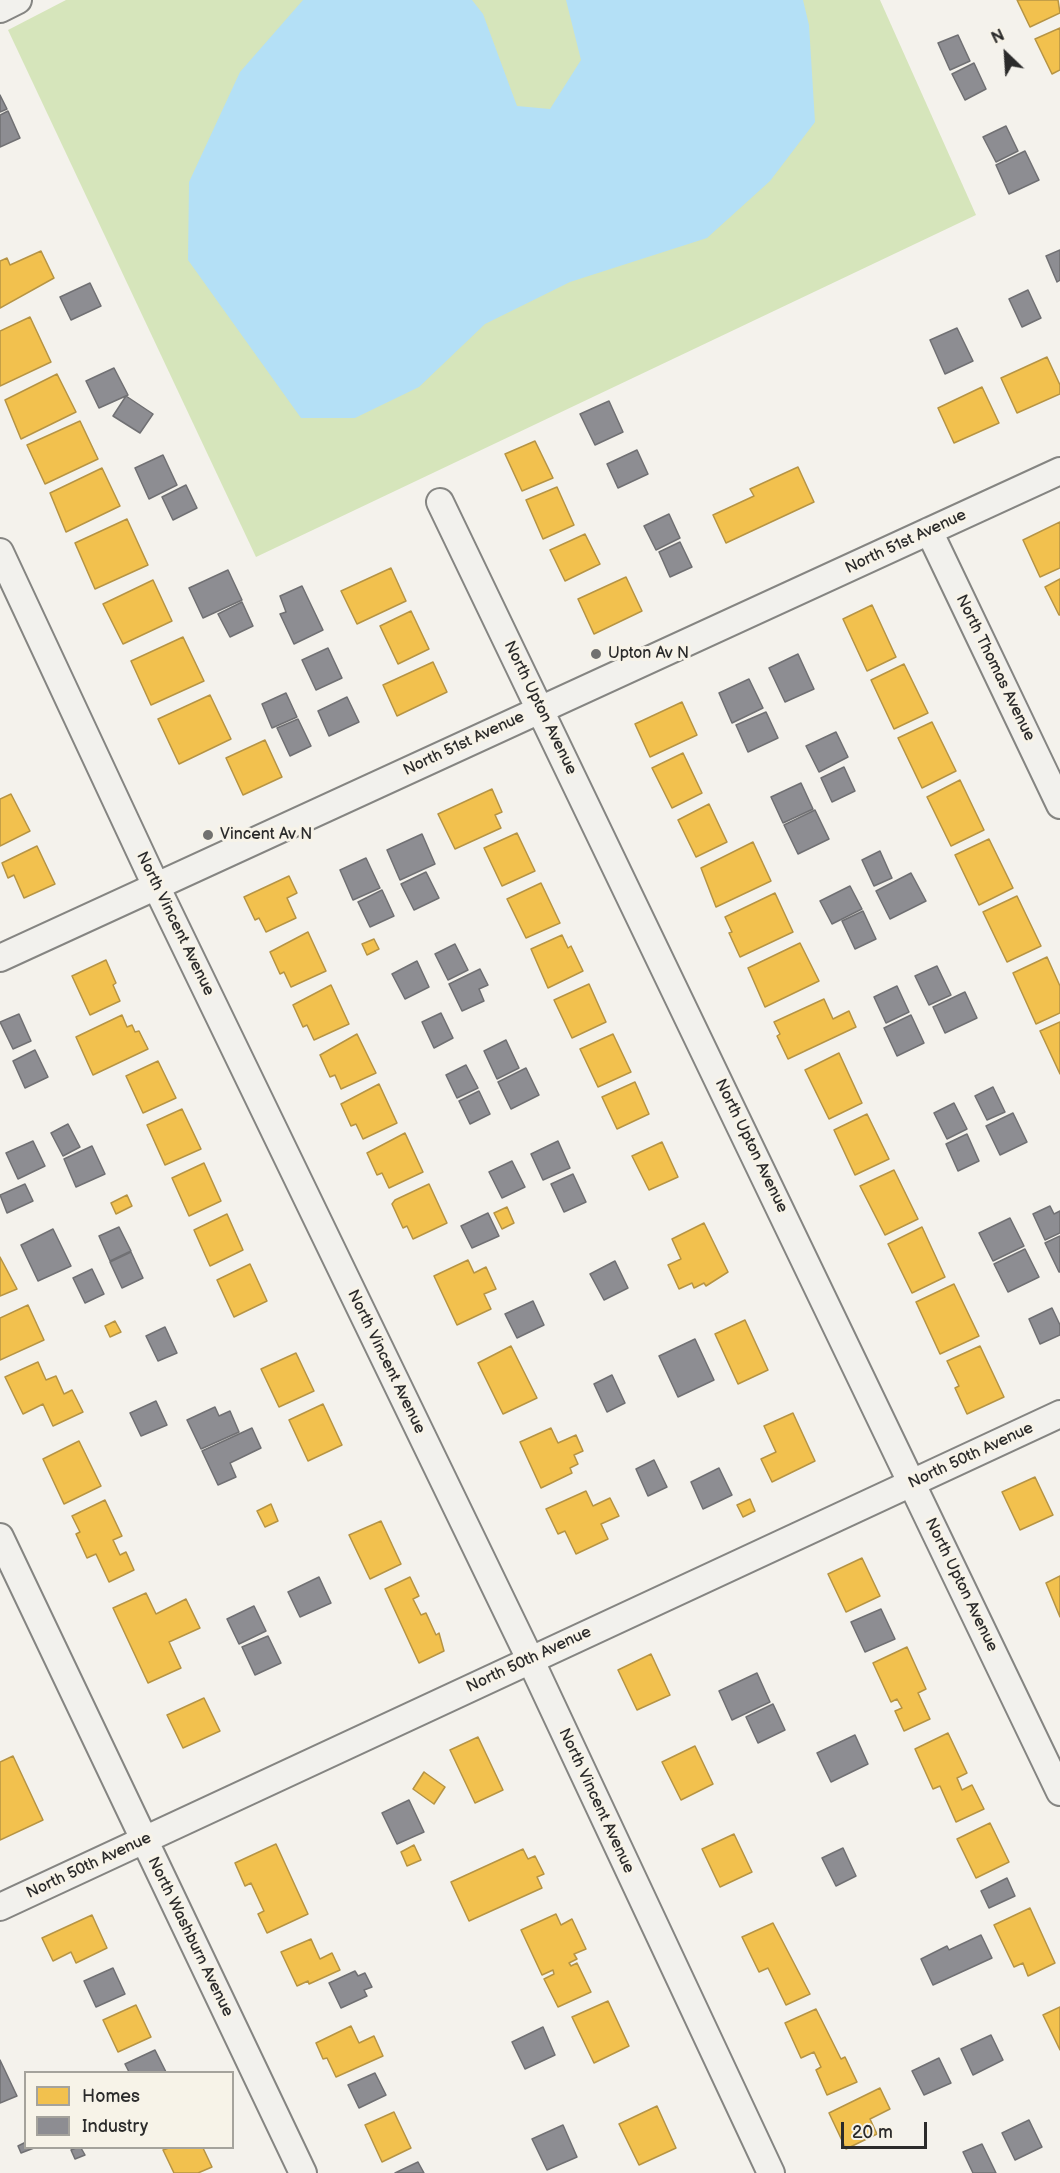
<!DOCTYPE html>
<html>
<head>
<meta charset="utf-8">
<style>
  body { margin:0 }
  #map { position:relative; width:1060px; height:2173px; overflow:hidden; background:#f4f2ec; font-family:"Balsamiq Sans",sans-serif }
  canvas { display:block }
  .legend { position:absolute; left:24px; top:2071px; width:210px; height:78px; box-sizing:border-box; background:#f7f3e8; border:2px solid #a5a39c; margin:0; padding:8px 10px; list-style:none; font-size:18px; color:#2b2b2b }
  .legend li { display:flex; align-items:center; gap:12px; height:30px }
  .legend b { width:30px; border:2px solid #a5a39c }
  .north { position:absolute; left:976px; top:24px; width:60px; height:60px; -webkit-text-stroke:4px #f7f3e8; paint-order:stroke; rotate:335deg; font-size:16px; font-weight:700; line-height:24px; text-align:center; color:#2b2b2b }
  .north::after { content:''; display:block; margin:auto; width:21px; height:27px; background:#2b2b2b; clip-path:polygon(50% 0,100% 100%,50% 72%,0 100%) }
  .scale { position:absolute; left:841px; top:2122px; width:86px; height:27px; box-sizing:border-box; border:3px solid #2b2b2b; border-top:0; padding-left:8px; font-size:18px; line-height:21px; white-space:nowrap; color:#2b2b2b; -webkit-text-stroke:4px #f7f3e8; paint-order:stroke }
</style>
</head>
<body>
<div id="map">
<canvas width="1060" height="2173"></canvas>
<ul class="legend">
<li><b style="height:16px;background:#f2c14e"></b>Homes</li>
<li><b style="height:16px;background:#8d8d92"></b>Industry</li>
</ul>
<div class="north">N</div>
<div class="scale">20 m</div>
</div>
<script>
const ctx = document.querySelector('canvas').getContext('2d');
ctx.lineJoin = 'round';
function fillPath(path, color) { ctx.fillStyle = color; ctx.fill(path, 'evenodd'); }
const toPath = rows => new Path2D(rows.map(r => 'M' + r).join(''));
function stroke(path, color, width, dash) { ctx.strokeStyle = color; ctx.lineWidth = width; ctx.lineCap = dash ? 'butt' : 'round'; ctx.setLineDash(dash || []); ctx.stroke(path); }
function drawText(font, color, halo, rows, align = 'center') {
  ctx.font = font + ' "Balsamiq Sans",sans-serif'; ctx.lineWidth = 6; ctx.setLineDash([]); ctx.textBaseline = 'middle'; ctx.strokeStyle = halo; ctx.fillStyle = color; for (const [text, x, y, turn = 0] of rows) {
    ctx.save(); ctx.translate(x, y); ctx.rotate((+turn || 0) * Math.PI / 180); ctx.textAlign = isNaN(turn) ? turn : align; if (halo) ctx.strokeText(text, 0, 0); ctx.fillText(text, 0, 0); ctx.restore();
  }
}
const green = toPath([
  [66,0,880,0,976,215,256,557,8,30]
]);
const water = toPath([
  [303,0,472,0,483,14,517,106,550,109,581,60,566,0,803,0,809,25,815,122,770,181,707,238,570,282,485,324,419,387,355,418,301,418,188,260,189,182,240,72]
]);
const homes = toPath([
  [1017,0,1058,0,1060,13,1030,27,1017,0],
  [1060,28,1060,70,1052,74,1035,39,1060,28],
  [41,251,54,278,0,308,0,261,7,258,10,265,41,251],
  [30,317,51,362,0,386,0,331,30,317],
  [1047,357,1060,385,1060,394,1017,413,1001,378,1047,357],
  [57,374,76,412,21,439,5,400,57,374],
  [982,387,999,423,954,443,938,408,982,387],
  [80,421,98,459,45,484,27,445,80,421],
  [535,441,553,478,522,491,505,454,535,441],
  [798,467,814,502,726,543,713,515,754,496,750,489,798,467],
  [102,468,120,506,66,532,50,493,102,468],
  [557,487,574,525,543,539,526,500,557,487],
  [127,519,148,565,95,589,75,543,127,519],
  [1060,522,1060,568,1040,577,1023,540,1060,522],
  [585,534,600,564,565,581,550,550,585,534],
  [391,568,406,601,357,624,341,591,391,568],
  [626,577,642,611,594,634,578,599,626,577],
  [1060,579,1060,615,1059,615,1045,587,1060,579],
  [153,580,172,621,123,644,103,604,153,580],
  [872,605,896,657,867,671,843,619,872,605],
  [411,611,429,649,398,664,380,626,411,611],
  [183,637,204,681,151,705,131,661,183,637],
  [433,662,447,692,397,716,383,685,433,662],
  [904,664,928,713,894,729,871,680,904,664],
  [210,695,231,739,179,764,158,719,210,695],
  [682,702,697,735,650,757,635,724,682,702],
  [932,722,956,771,922,788,898,738,932,722],
  [265,740,282,777,243,795,226,758,265,740],
  [683,753,702,793,672,808,652,768,683,753],
  [960,780,984,830,951,846,927,797,960,780],
  [492,789,502,812,495,815,501,828,455,849,438,814,492,789],
  [11,794,30,831,0,846,0,799,11,794],
  [709,804,727,842,696,857,678,820,709,804],
  [517,833,535,871,502,886,484,848,517,833],
  [989,839,1013,888,979,905,955,855,989,839],
  [753,842,771,881,716,907,701,868,753,842],
  [37,846,55,884,24,898,14,875,8,878,2,863,37,846],
  [289,876,297,893,287,898,296,918,266,932,259,918,255,920,244,897,289,876],
  [541,883,560,923,526,938,507,899,541,883],
  [775,893,793,932,740,957,729,933,732,932,725,917,775,893],
  [1017,896,1041,946,1007,962,983,912,1017,896],
  [308,932,326,971,291,987,284,972,280,974,270,952,308,932],
  [562,935,568,948,571,946,583,971,548,988,531,949,562,935],
  [374,939,379,949,367,955,362,944,374,939],
  [800,943,819,981,765,1007,748,968,800,943],
  [1047,957,1060,986,1060,1013,1036,1024,1013,973,1047,957],
  [106,960,116,983,113,985,120,1001,90,1015,72,976,106,960],
  [589,984,606,1022,572,1038,554,1000,589,984],
  [331,985,349,1024,314,1040,307,1025,303,1027,293,1005,331,985],
  [824,999,833,1019,849,1011,856,1027,788,1059,777,1036,780,1034,774,1022,824,999],
  [122,1015,127,1027,132,1025,135,1032,139,1031,148,1049,93,1075,76,1037,122,1015],
  [1060,1022,1060,1074,1040,1031,1060,1022],
  [357,1034,376,1073,341,1089,335,1075,330,1077,320,1055,357,1034],
  [613,1034,631,1072,598,1087,580,1049,613,1034],
  [839,1053,862,1103,829,1119,805,1070,839,1053],
  [158,1061,176,1098,143,1113,126,1076,158,1061],
  [635,1082,649,1114,617,1129,602,1097,635,1082],
  [379,1084,397,1123,363,1139,356,1124,351,1126,341,1104,379,1084],
  [182,1109,201,1149,165,1165,147,1125,182,1109],
  [867,1114,889,1159,855,1175,834,1130,867,1114],
  [405,1133,423,1172,389,1188,382,1173,377,1175,367,1153,405,1133],
  [662,1142,678,1177,649,1190,632,1156,662,1142],
  [204,1163,221,1201,189,1216,172,1178,204,1163],
  [894,1170,918,1219,885,1235,860,1186,894,1170],
  [429,1184,447,1223,413,1239,407,1226,403,1228,392,1204,395,1200,429,1184],
  [127,1195,132,1206,116,1214,111,1203,127,1195],
  [507,1207,514,1223,502,1229,494,1213,507,1207],
  [227,1214,243,1250,210,1266,194,1230,227,1214],
  [704,1223,728,1272,706,1286,704,1283,694,1288,692,1283,679,1289,668,1265,681,1259,672,1239,704,1223],
  [922,1227,945,1277,912,1293,888,1244,922,1227],
  [0,1257,17,1289,0,1296,0,1257],
  [468,1260,474,1273,486,1267,496,1289,484,1294,491,1309,457,1325,434,1276,468,1260],
  [250,1264,267,1301,234,1317,217,1280,250,1264],
  [954,1284,979,1336,940,1354,916,1302,954,1284],
  [28,1305,44,1340,0,1360,0,1318,28,1305],
  [745,1320,768,1370,738,1384,715,1334,745,1320],
  [115,1321,121,1332,110,1337,105,1326,115,1321],
  [511,1346,537,1398,503,1414,478,1363,511,1346],
  [980,1346,1004,1397,967,1414,955,1388,959,1386,947,1361,980,1346],
  [296,1353,314,1391,279,1407,261,1369,296,1353],
  [38,1362,46,1380,56,1376,64,1394,72,1390,83,1412,53,1426,43,1404,23,1414,5,1377,38,1362],
  [323,1404,342,1445,308,1461,289,1420,323,1404],
  [793,1413,815,1461,772,1482,761,1459,776,1452,764,1426,793,1413],
  [551,1428,558,1443,576,1435,583,1451,574,1455,578,1464,570,1468,572,1473,541,1488,520,1442,551,1428],
  [79,1441,101,1486,64,1504,43,1459,79,1441],
  [1035,1477,1053,1515,1020,1530,1002,1492,1035,1477],
  [586,1491,593,1506,610,1498,619,1516,601,1524,608,1539,576,1554,565,1531,558,1534,546,1509,586,1491],
  [750,1499,755,1511,743,1517,737,1505,750,1499],
  [105,1500,122,1536,113,1540,120,1555,126,1552,134,1570,109,1582,96,1554,87,1558,76,1534,80,1532,72,1516,105,1500],
  [271,1504,278,1521,265,1527,257,1511,271,1504],
  [381,1521,401,1564,370,1579,349,1535,381,1521],
  [862,1558,880,1596,846,1612,828,1574,862,1558],
  [1060,1576,1060,1617,1046,1583,1060,1576],
  [410,1577,419,1596,413,1599,421,1615,426,1613,436,1635,439,1633,444,1651,419,1663,385,1589,410,1577],
  [146,1593,156,1614,186,1599,200,1628,169,1642,181,1668,148,1683,113,1608,146,1593],
  [907,1647,926,1689,918,1693,930,1719,904,1731,895,1711,902,1708,897,1699,891,1702,873,1663,907,1647],
  [651,1654,670,1695,637,1710,618,1670,651,1654],
  [204,1698,220,1731,183,1748,167,1715,204,1698],
  [948,1733,967,1773,957,1778,962,1790,972,1785,984,1809,956,1822,940,1786,933,1789,915,1749,948,1733],
  [478,1737,503,1790,475,1803,450,1750,478,1737],
  [695,1746,713,1784,681,1800,662,1762,695,1746],
  [13,1756,43,1820,0,1840,0,1762,13,1756],
  [424,1772,445,1787,434,1804,413,1789,424,1772],
  [990,1823,1009,1862,976,1878,957,1839,990,1823],
  [734,1834,752,1872,720,1887,702,1849,734,1834],
  [276,1844,308,1914,267,1933,258,1914,264,1911,251,1883,245,1886,235,1863,276,1844],
  [414,1845,421,1860,407,1866,401,1852,414,1845],
  [523,1849,528,1859,535,1856,544,1874,537,1877,542,1888,469,1921,451,1882,523,1849],
  [1030,1908,1055,1963,1028,1976,1023,1963,1014,1967,994,1925,1030,1908],
  [556,1914,561,1925,572,1919,586,1949,574,1954,577,1959,569,1963,571,1966,577,1963,591,1992,558,2007,544,1979,554,1974,553,1970,542,1975,521,1930,556,1914],
  [92,1915,107,1948,76,1963,71,1952,53,1961,42,1938,92,1915],
  [773,1923,810,1994,786,2005,768,1968,759,1972,742,1937,773,1923],
  [311,1939,320,1959,332,1953,340,1970,309,1984,308,1981,297,1986,281,1952,311,1939],
  [608,2001,629,2046,594,2063,572,2017,608,2001],
  [136,2005,151,2037,118,2052,103,2020,136,2005],
  [1060,2007,1060,2050,1043,2015,1060,2007],
  [816,2009,841,2059,845,2057,857,2082,827,2095,816,2070,821,2067,814,2052,801,2058,785,2023,816,2009],
  [351,2026,359,2043,374,2036,383,2056,336,2077,327,2058,323,2059,316,2043,351,2026],
  [880,2088,890,2109,870,2119,877,2134,846,2149,829,2113,880,2088],
  [657,2106,676,2148,639,2165,619,2124,657,2106],
  [394,2112,411,2148,382,2162,365,2125,394,2112],
  [169,2148,203,2148,212,2167,198,2173,174,2173,163,2150,169,2148]
]);
const industry = toPath([
  [958,35,970,61,950,70,938,43,958,35],
  [974,63,986,89,965,100,952,74,974,63],
  [0,95,7,109,0,112,0,95],
  [8,111,20,138,0,147,0,115,8,111],
  [1006,126,1018,151,996,162,983,137,1006,126],
  [1025,151,1039,180,1009,194,996,165,1025,151],
  [1060,250,1060,280,1057,282,1046,256,1060,250],
  [90,283,101,306,71,320,60,297,90,283],
  [1028,290,1041,318,1022,327,1009,299,1028,290],
  [957,328,973,361,945,374,930,340,957,328],
  [114,368,128,395,99,408,86,381,114,368],
  [126,396,153,414,140,433,113,416,126,396],
  [609,401,623,432,595,445,580,414,609,401],
  [637,450,648,474,618,488,607,464,637,450],
  [163,455,177,485,149,499,135,468,163,455],
  [186,485,197,508,173,520,162,497,186,485],
  [669,514,680,538,656,550,644,526,669,514],
  [680,542,692,567,670,577,659,552,680,542],
  [228,570,242,600,203,618,189,588,228,570],
  [302,586,323,630,294,644,280,614,286,612,280,596,302,586],
  [242,602,253,626,230,637,218,614,242,602],
  [328,648,342,678,316,690,302,660,328,648],
  [798,654,814,689,785,702,769,668,798,654],
  [749,679,763,708,732,723,719,693,749,679],
  [286,693,297,717,272,728,262,704,286,693],
  [347,697,359,722,329,736,318,711,347,697],
  [766,712,778,738,748,752,736,725,766,712],
  [298,719,311,746,290,756,277,728,298,719],
  [836,732,848,757,819,772,806,746,836,732],
  [844,767,855,791,832,802,821,778,844,767],
  [801,783,813,809,783,823,771,797,801,783],
  [815,810,829,839,798,854,784,825,815,810],
  [422,834,435,864,400,880,387,850,422,834],
  [880,851,892,878,874,886,862,860,880,851],
  [366,858,380,888,353,900,340,870,366,858],
  [426,872,439,898,414,910,401,884,426,872],
  [911,873,926,901,890,919,876,891,911,873],
  [850,886,862,909,832,924,820,901,850,886],
  [382,890,394,916,370,927,358,902,382,890],
  [863,911,876,939,855,949,842,921,863,911],
  [455,944,468,970,448,980,435,954,455,944],
  [417,961,429,987,405,999,392,974,417,961],
  [937,966,951,995,929,1005,915,976,937,966],
  [480,969,488,985,479,989,484,1001,462,1011,449,984,480,969],
  [897,986,909,1012,886,1023,874,997,897,986],
  [965,992,977,1018,945,1033,933,1007,965,992],
  [441,1013,453,1038,434,1048,422,1022,441,1013],
  [19,1014,31,1041,13,1049,0,1022,19,1014],
  [911,1015,924,1043,897,1056,884,1028,911,1015],
  [506,1040,519,1068,497,1079,484,1051,506,1040],
  [35,1050,48,1077,25,1088,13,1061,35,1050],
  [466,1065,478,1088,457,1098,446,1075,466,1065],
  [526,1068,539,1095,511,1109,498,1082,526,1068],
  [993,1087,1005,1112,987,1120,975,1096,993,1087],
  [479,1091,490,1114,470,1124,459,1101,479,1091],
  [954,1103,967,1129,947,1139,934,1113,954,1103],
  [1013,1113,1027,1142,1000,1155,986,1126,1013,1113],
  [68,1124,80,1147,63,1156,51,1133,68,1124],
  [967,1134,979,1161,958,1171,946,1144,967,1134],
  [33,1141,45,1166,18,1179,6,1153,33,1141],
  [558,1141,570,1168,543,1180,531,1154,558,1141],
  [92,1146,105,1174,76,1187,64,1159,92,1146],
  [512,1161,525,1187,502,1198,489,1172,512,1161],
  [573,1174,586,1202,564,1212,551,1184,573,1174],
  [25,1184,33,1201,7,1213,0,1195,25,1184],
  [1050,1206,1054,1214,1060,1211,1060,1233,1045,1240,1033,1214,1050,1206],
  [488,1213,499,1236,472,1248,461,1226,488,1213],
  [1010,1218,1024,1246,993,1261,979,1233,1010,1218],
  [119,1227,131,1251,110,1261,99,1236,119,1227],
  [53,1229,71,1266,38,1281,21,1245,53,1229],
  [1060,1236,1060,1272,1059,1272,1045,1243,1060,1236],
  [1025,1249,1039,1277,1008,1292,994,1264,1025,1249],
  [131,1252,143,1278,122,1288,110,1262,131,1252],
  [615,1261,628,1288,604,1300,590,1274,615,1261],
  [92,1269,104,1294,85,1303,73,1278,92,1269],
  [533,1301,544,1325,517,1338,505,1314,533,1301],
  [1052,1308,1060,1325,1060,1335,1040,1344,1029,1319,1052,1308],
  [165,1327,177,1353,158,1361,146,1336,165,1327],
  [695,1339,714,1380,678,1397,659,1356,695,1339],
  [612,1375,625,1403,607,1412,594,1384,612,1375],
  [156,1401,167,1425,141,1436,130,1413,156,1401],
  [215,1407,219,1416,230,1411,239,1432,201,1449,187,1420,215,1407],
  [252,1428,261,1448,230,1463,236,1477,218,1485,202,1451,252,1428],
  [654,1460,667,1487,648,1496,636,1469,654,1460],
  [719,1468,732,1495,703,1509,691,1482,719,1468],
  [319,1577,331,1603,300,1617,288,1592,319,1577],
  [254,1606,266,1631,239,1644,227,1619,254,1606],
  [881,1609,895,1639,865,1652,851,1622,881,1609],
  [268,1636,281,1663,255,1675,242,1647,268,1636],
  [757,1673,770,1702,732,1720,719,1691,757,1673],
  [773,1704,785,1730,758,1743,746,1717,773,1704],
  [855,1735,868,1764,831,1782,817,1753,855,1735],
  [409,1800,424,1832,397,1844,382,1813,409,1800],
  [843,1848,856,1876,836,1886,822,1858,843,1848],
  [1007,1878,1015,1896,989,1908,981,1891,1007,1878],
  [981,1935,992,1958,933,1985,921,1959,947,1946,949,1950,981,1935],
  [113,1968,125,1994,96,2007,84,1981,113,1968],
  [355,1971,358,1976,365,1973,372,1987,364,1990,367,1996,341,2008,329,1983,355,1971],
  [543,2027,555,2055,525,2069,512,2042,543,2027],
  [991,2035,1003,2060,973,2075,961,2049,991,2035],
  [155,2050,166,2072,129,2072,125,2064,155,2050],
  [939,2058,951,2083,924,2095,912,2071,939,2058],
  [0,2060,17,2096,0,2103,0,2060],
  [375,2073,386,2095,359,2108,348,2085,375,2073],
  [1029,2120,1042,2147,1015,2160,1002,2133,1029,2120],
  [563,2125,577,2157,547,2170,532,2139,563,2125],
  [26,2142,26,2148,34,2148,21,2153,18,2146,26,2142],
  [982,2144,996,2173,973,2173,963,2152,982,2144],
  [76,2148,81,2148,85,2155,75,2159,71,2150,76,2148],
  [418,2162,424,2173,395,2173,418,2162]
]);
const minor = toPath([
  [0,9,18,0],
  [440,502,1060,1792],
  [929,531,1060,805],
  [0,552,156,886,530,1659,771,2173],
  [0,958,1060,471],
  [0,1537,303,2173],
  [0,1907,1060,1414]
]);
const markers = [
  [596,654,6,"#71716f"],
  [208,835,6,"#71716f"]
];
const streetNames = [
  ["North 51st Avenue",906,542,-25],
  ["North Thomas Avenue",995,668,64],
  ["North Upton Avenue",540,708,64],
  ["North 51st Avenue",464,744,-25],
  ["North Vincent Avenue",175,924,64],
  ["North Upton Avenue",751,1146,64],
  ["North Vincent Avenue",386,1362,64],
  ["North 50th Avenue",971,1456,-25],
  ["North Upton Avenue",961,1585,64],
  ["North 50th Avenue",529,1660,-25],
  ["North Vincent Avenue",596,1801,65],
  ["North 50th Avenue",89,1866,-25],
  ["North Washburn Avenue",190,1937,64]
];
const poiNames = [
  ["Upton Av N",608,654],
  ["Vincent Av N",220,835]
];
fillPath(green, '#d6e5bb');
fillPath(water, '#b4e0f6');
fillPath(homes, '#f2c14e');
stroke(homes, '#b69444', 1.5);
fillPath(industry, '#8d8d92');
stroke(industry, '#707073', 1.5);
stroke(minor, '#858582', 30);
stroke(minor, '#f2f1ed', 26);
for (const [x, y, r, color] of markers) { const dot = new Path2D(); dot.arc(x, y, r, 0, 2 * Math.PI); ctx.fillStyle = color; ctx.fill(dot); stroke(dot, '#f7f3e8', 2); }
drawText('16px', '#2b2b2b', '#f7f3e8', streetNames);
drawText('16px', '#2b2b2b', '#f7f3e8', poiNames, 'left');
</script>
</body>
</html>
